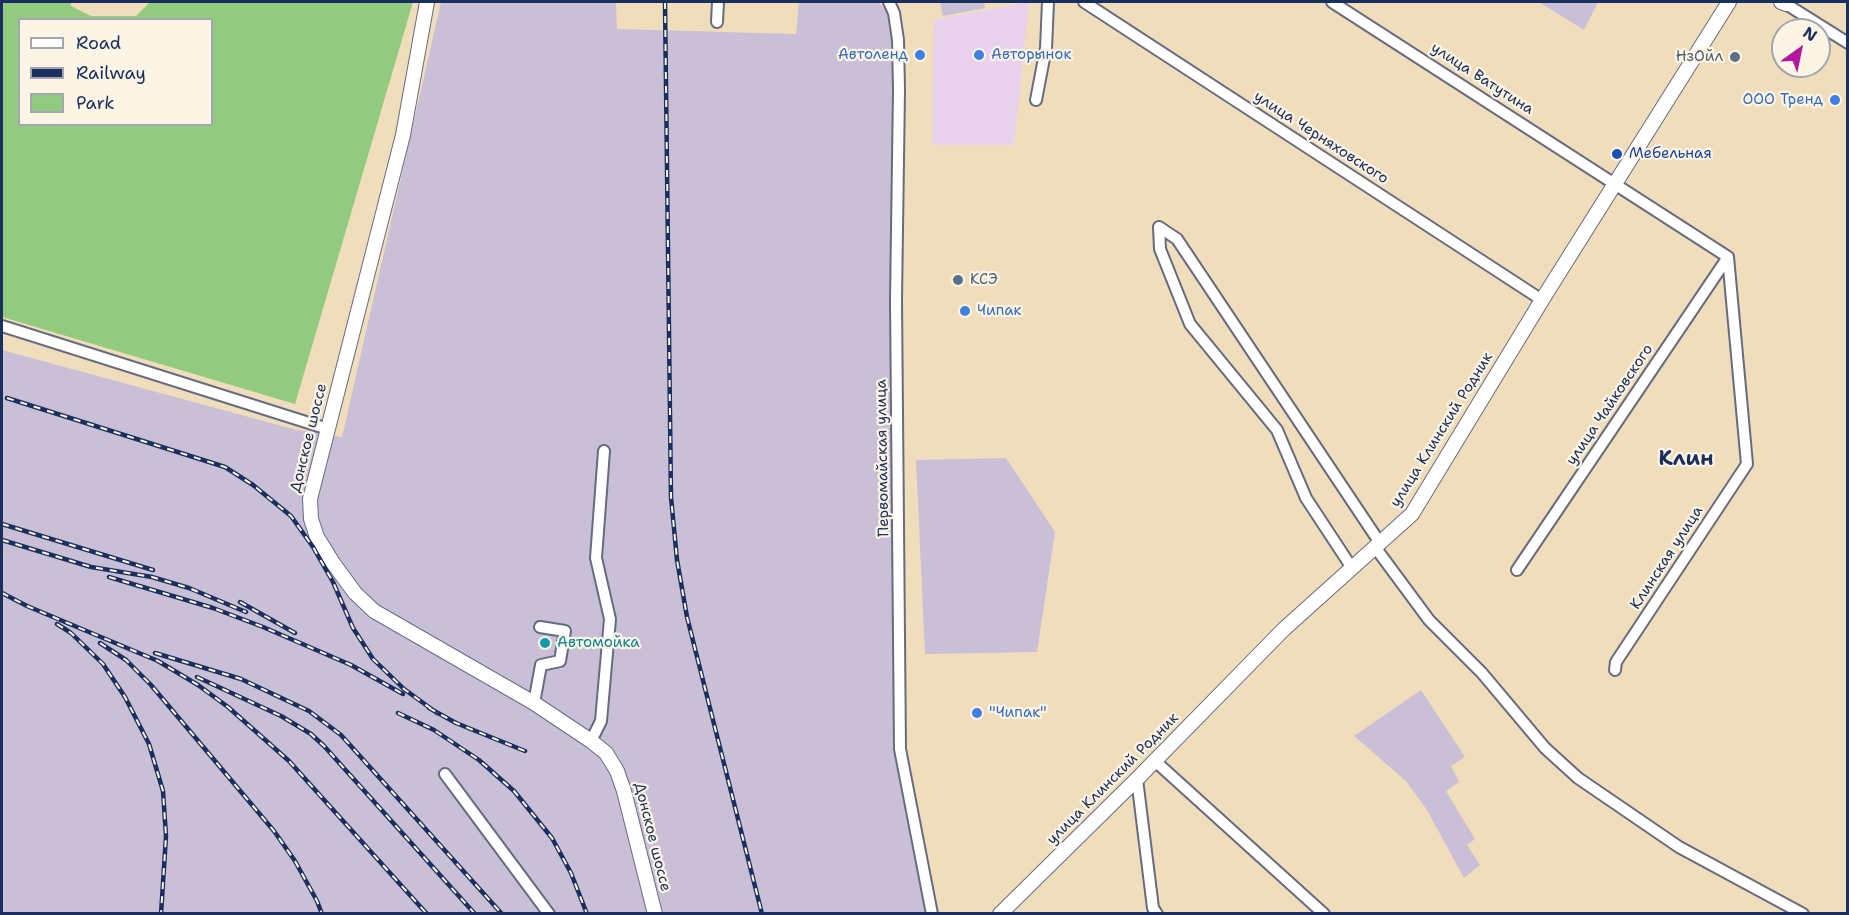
<!DOCTYPE html>
<html>
<head>
<meta charset="utf-8">
<style>
  body { margin:0 }
  #map { position:relative; width:1849px; height:915px; overflow:hidden; background:#f0ddbb; font-family:"Shantell Sans",sans-serif }
  canvas { display:block }
  .frame { position:absolute; inset:0; border:3px solid #1b2f5e; pointer-events:none }
  .legend { position:absolute; left:18px; top:18px; width:195px; height:108px; box-sizing:border-box; background:#fcf5e5; border:2px solid #a2a6af; margin:0; padding:8px 10px; list-style:none; font-size:18px; color:#1b2f5e }
  .legend li { display:flex; align-items:center; gap:12px; height:30px }
  .legend b { width:30px; border:2px solid #a2a6af }
  .north { position:absolute; left:1771px; top:18px; width:60px; height:60px; box-sizing:border-box; background:#fcf5e5; border:2px solid #a2a6af; border-radius:50%; rotate:33deg; font-size:16px; font-weight:700; line-height:24px; text-align:center; color:#1b2f5e }
  .north::after { content:''; display:block; margin:auto; width:21px; height:27px; background:#b5179e; clip-path:polygon(50% 0,100% 100%,50% 72%,0 100%) }
</style>
</head>
<body>
<div id="map">
<canvas width="1849" height="915"></canvas>
<div class="frame"></div>
<ul class="legend">
<li><b style="height:8px;background:#fff"></b>Road</li>
<li><b style="height:8px;background:#1b2f5e"></b>Railway</li>
<li><b style="height:16px;background:#92cb7f"></b>Park</li>
</ul>
<div class="north">N</div>
</div>
<script>
const ctx = document.querySelector('canvas').getContext('2d');
ctx.lineJoin = 'round';
function fillPath(path, color) { ctx.fillStyle = color; ctx.fill(path, 'evenodd'); }
const toPath = rows => new Path2D(rows.map(r => 'M' + r).join(''));
function stroke(path, color, width, dash) { ctx.strokeStyle = color; ctx.lineWidth = width; ctx.lineCap = dash ? 'butt' : 'round'; ctx.setLineDash(dash || []); ctx.stroke(path); }
function drawText(font, color, halo, rows, align = 'center') {
  ctx.font = font + ' "Shantell Sans",sans-serif'; ctx.lineWidth = 4.5; ctx.setLineDash([]); ctx.textBaseline = 'middle'; ctx.strokeStyle = halo; ctx.fillStyle = color; for (const [text, x, y, turn = 0] of rows) {
    ctx.save(); ctx.translate(x, y); ctx.rotate((+turn || 0) * Math.PI / 180); ctx.textAlign = isNaN(turn) ? turn : align; if (halo) ctx.strokeText(text, 0, 0); ctx.fillText(text, 0, 0); ctx.restore();
  }
}
const built = toPath([
  [1029,2,1014,145,932,145,934,20]
]);
const industrial = toPath([
  [441,2,616,2,617,29,796,34,799,2,879,2,888,14,892,50,895,746,927,913,2,913,2,350,293,429,342,437],
  [940,2,984,2,985,8,943,16],
  [1539,2,1598,2,1584,30],
  [1006,458,1055,532,1037,652,925,654,916,460],
  [1421,690,1465,757,1451,766,1459,782,1446,791,1475,839,1467,845,1480,865,1464,878,1427,810,1406,781,1354,736]
]);
const green = toPath([
  [2,2,71,2,71,6,91,16,136,16,150,2,413,2,295,404,2,317],
  [20,20,212,20,212,124,20,124]
]);
const minor = toPath([
  [889,2,894,13,898,40,899,90,896,300,900,749,932,914],
  [1084,2,1542,300],
  [1332,2,1728,257],
  [1786,4,1848,43],
  [717,22,718,2],
  [1036,100,1046,48,1048,2],
  [1159,227,1160,249,1190,324,1277,430,1306,498,1352,568],
  [1159,227,1177,239,1380,543],
  [2,326,328,429],
  [1375,547,1429,620,1482,673,1545,748,1578,778,1679,847,1803,914],
  [1517,570,1728,257],
  [1615,670,1616,662,1747,464,1728,257],
  [534,703,541,665,560,661,565,631,540,627],
  [591,741,601,721,610,619,596,558,604,451],
  [1155,761,1324,914],
  [445,774,549,914],
  [1137,779,1153,908,1157,914]
]);
const major = toPath([
  [427,2,403,135,310,499,311,519,317,537,333,563,355,593,374,611,534,703,591,741,606,753,617,771,624,791,655,914],
  [1781,2,1786,4,1787,2],
  [1000,914,1137,779,1284,629,1412,514,1542,300,1729,2]
]);
const rail = toPath([
  [665,2,671,497,677,560,687,617,762,914],
  [7,398,225,467,253,485,291,516,313,547,333,582,353,628,373,659,404,689,437,713],
  [2,524,153,570],
  [2,540,91,567,152,577,189,588,246,612],
  [109,577,213,608,263,627,351,665,403,694],
  [2,593,27,606,158,661,198,685,228,707,289,761,427,914],
  [240,602,295,633],
  [57,624,71,633,103,664,125,697,149,744,163,791,166,836,161,914],
  [100,643,126,660,151,685,274,831,295,861,317,901,322,914],
  [155,653,241,679,309,711,341,735,502,914],
  [197,677,281,716,311,734,324,746,475,914],
  [429,708,456,723,525,751],
  [398,713,434,730,479,760,514,791,552,838,571,873,587,914]
]);
const markers = [
  [920,55,6,"#3f7fe0"],
  [979,55,6,"#3f7fe0"],
  [1735,57,6,"#5c6f8a"],
  [1835,100,6,"#3f7fe0"],
  [1617,154,6,"#1a4fb4"],
  [958,280,6,"#5c6f8a"],
  [965,311,6,"#3f7fe0"],
  [545,643,6,"#0f9aa8"],
  [977,713,6,"#3f7fe0"]
];
const shopNames = [
  ["Автоленд",908,55,"right"],
  ["Авторынок",991,55],
  ["ООО Тренд",1823,100,"right"],
  ["Чипак",977,311],
  ["\"Чипак\"",989,713]
];
const serviceNames = [
  ["НзОйл",1723,57],
  ["КСЭ",970,280,"left"]
];
const streetNames = [
  ["улица Ватутина",1482,79,33],
  ["улица Черняховского",1321,138,33],
  ["улица Чайковского",1610,405,-56],
  ["улица Клинский Родник",1442,430,-58],
  ["Донское шоссе",309,438,-76],
  ["Первомайская улица",883,458,-91],
  ["Клинская улица",1667,558,-57],
  ["улица Клинский Родник",1113,779,-45],
  ["Донское шоссе",652,837,76]
];
const transitNames = [
  ["Мебельная",1629,154]
];
const cultureNames = [
  ["Автомойка",557,643]
];
const districtNames = [
  ["Клин",1686,460]
];
fillPath(built, '#e9d2ed');
fillPath(industrial, '#c9bfd7');
fillPath(green, '#92cb7f');
stroke(minor, '#666c7f', 14);
stroke(major, '#666c7f', 16);
stroke(minor, '#fff', 10);
stroke(major, '#fff', 14);
stroke(rail, '#1b2f5e', 4.5);
stroke(rail, '#fcf5e5', 2, [7]);
for (const [x, y, r, color] of markers) { const dot = new Path2D(); dot.arc(x, y, r, 0, 2 * Math.PI); ctx.fillStyle = color; ctx.fill(dot); stroke(dot, '#fcf5e5', 2); }
drawText('15px', '#366cbe', '#fcf5e5', shopNames, 'left');
drawText('15px', '#4e5e75', '#fcf5e5', serviceNames, 'right');
drawText('15px', '#1b2f5e', '#fcf5e5', streetNames);
drawText('15px', '#164399', '#fcf5e5', transitNames, 'left');
drawText('15px', '#0d838f', '#fcf5e5', cultureNames, 'left');
drawText('bold 21px', '#1b2f5e', '#fcf5e5', districtNames);
</script>
</body>
</html>
